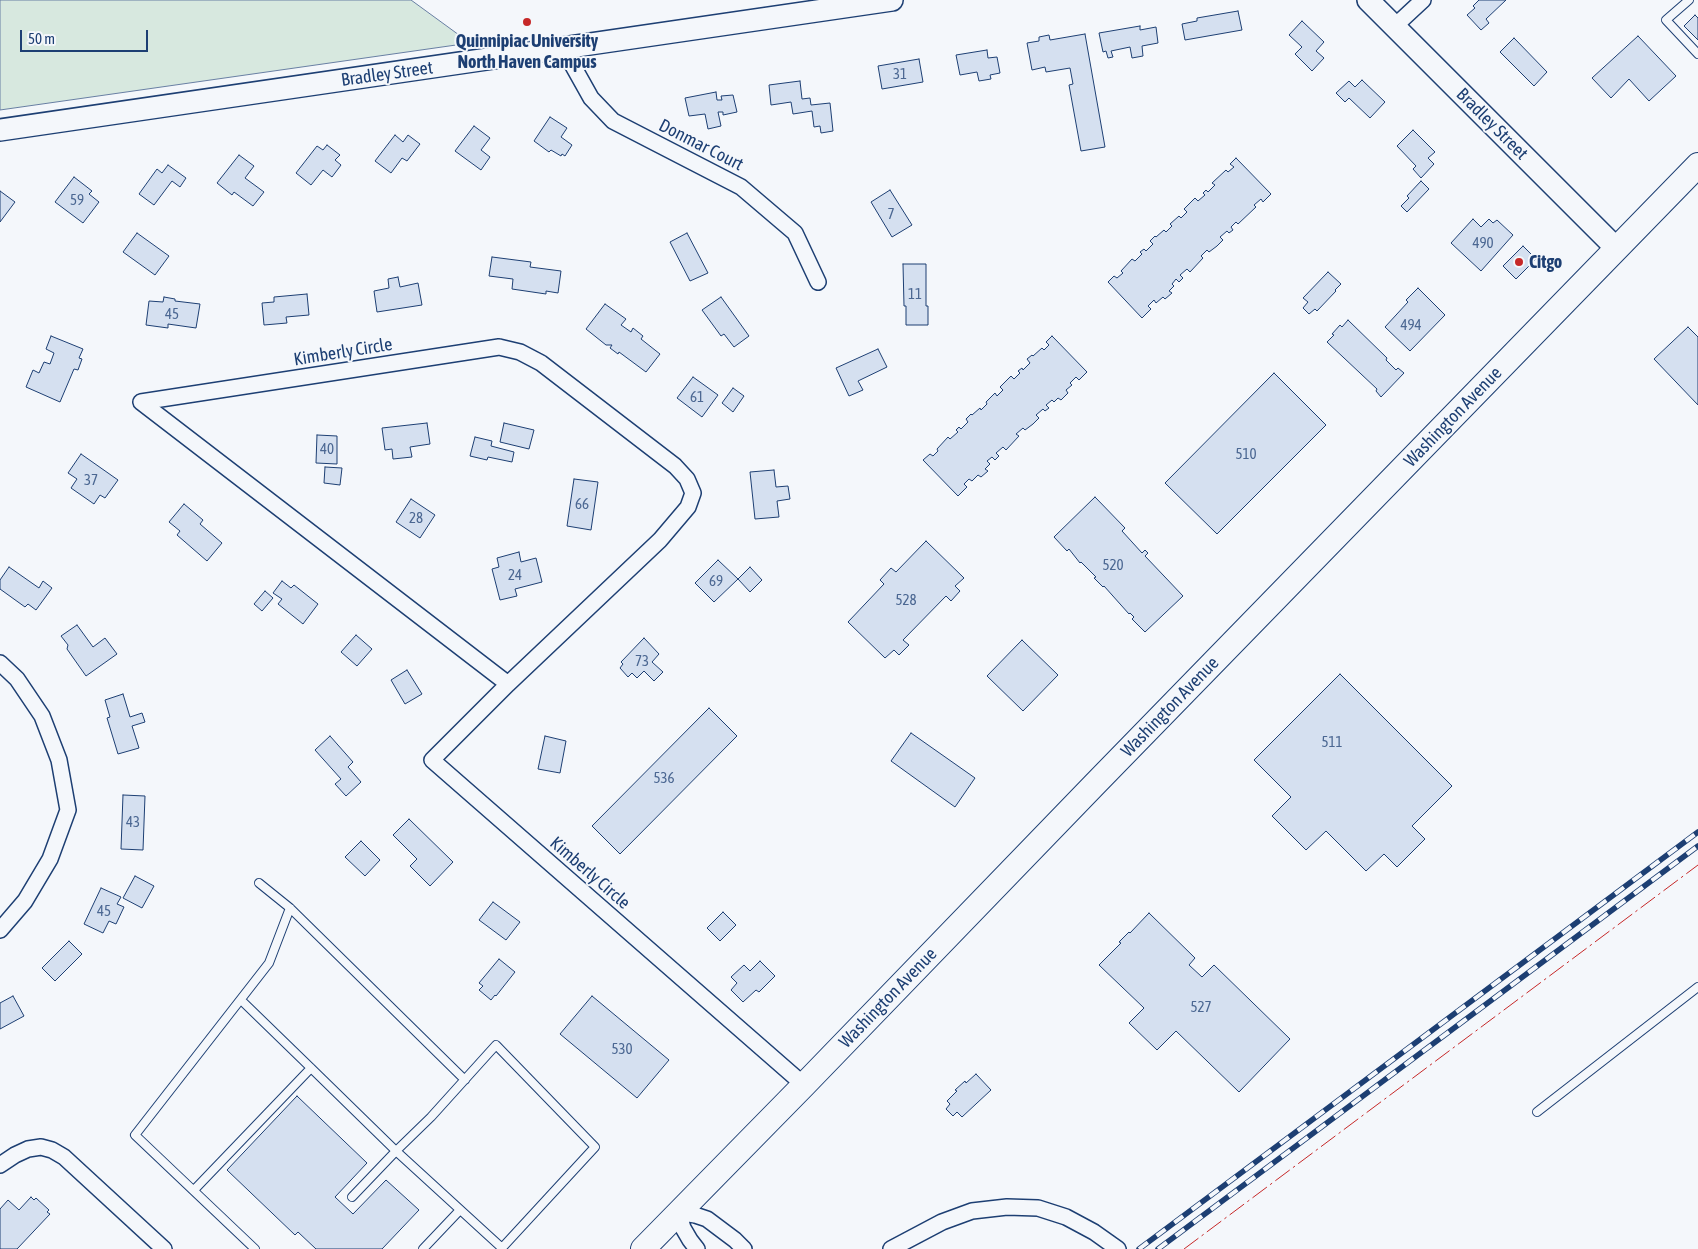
<!DOCTYPE html>
<html>
<head>
<meta charset="utf-8">
<style>
  body { margin:0 }
  #map { position:relative; width:1698px; height:1249px; overflow:hidden; background:#f4f7fb; font-family:"Asap Condensed",sans-serif }
  canvas { display:block }
  .scale { position:absolute; left:20px; top:30px; width:128px; height:22px; box-sizing:border-box; border:2px solid #1d3f73; border-top:0; padding-left:6px; font-size:15px; line-height:18px; white-space:nowrap; color:#1d3f73; -webkit-text-stroke:4px #f4f7fb; paint-order:stroke }
</style>
</head>
<body>
<div id="map">
<canvas width="1698" height="1249"></canvas>
<div class="scale">50 m</div>
</div>
<script>
const ctx = document.querySelector('canvas').getContext('2d');
ctx.lineJoin = 'round';
function fillPath(path, color) { ctx.fillStyle = color; ctx.fill(path, 'evenodd'); }
const toPath = rows => new Path2D(rows.map(r => 'M' + r).join(''));
function stroke(path, color, width, dash) { ctx.strokeStyle = color; ctx.lineWidth = width; ctx.lineCap = dash ? 'butt' : 'round'; ctx.setLineDash(dash || []); ctx.stroke(path); }
function drawText(font, color, halo, rows, align = 'center') {
  ctx.font = font + ' "Asap Condensed",sans-serif'; ctx.lineWidth = 4; ctx.setLineDash([]); ctx.textBaseline = 'middle'; ctx.strokeStyle = halo; ctx.fillStyle = color; for (const [text, x, y, turn = 0] of rows) {
    ctx.save(); ctx.translate(x, y); ctx.rotate((+turn || 0) * Math.PI / 180); ctx.textAlign = isNaN(turn) ? turn : align; if (halo) ctx.strokeText(text, 0, 0); ctx.fillText(text, 0, 0); ctx.restore();
  }
}
const green = toPath([
  [0,0,411,0,470,43,0,110,0,0]
]);
const building = toPath([
  [1479,0,1506,0,1486,19,1489,23,1481,30,1467,15,1475,8,1473,6,1479,0],
  [1238,11,1242,30,1185,40,1182,24,1197,21,1197,18,1238,11],
  [1695,15,1698,18,1698,40,1684,26,1695,15],
  [1302,21,1324,42,1316,51,1324,58,1312,71,1295,54,1302,47,1289,35,1302,21],
  [1140,26,1140,30,1156,27,1158,43,1142,46,1143,56,1132,58,1130,47,1111,51,1113,57,1108,58,1106,51,1103,52,1099,33,1140,26],
  [1085,34,1105,147,1081,151,1069,85,1073,84,1070,68,1046,72,1045,67,1032,70,1027,43,1039,41,1039,37,1049,35,1050,40,1085,34],
  [1638,36,1676,76,1649,101,1629,79,1611,98,1592,78,1638,36],
  [1514,38,1547,72,1534,86,1500,52,1514,38],
  [987,50,988,58,997,57,1000,73,990,75,991,79,979,81,977,72,960,75,956,55,987,50],
  [919,59,923,82,882,89,878,66,919,59],
  [1362,80,1385,102,1370,118,1349,98,1345,102,1336,93,1349,81,1355,87,1362,80],
  [800,81,802,99,810,98,811,105,830,103,833,131,821,133,820,126,814,127,812,111,793,114,791,102,771,105,769,85,800,81],
  [716,92,717,100,722,100,721,96,733,95,737,112,723,115,723,112,718,112,721,126,708,129,705,114,689,116,685,98,716,92],
  [550,117,567,128,561,137,572,145,565,156,562,154,561,156,551,150,549,152,534,141,550,117],
  [474,126,490,138,481,150,490,157,481,170,455,151,474,126],
  [1413,130,1435,152,1428,158,1434,164,1421,178,1413,169,1416,166,1397,146,1413,130],
  [395,135,403,142,408,135,420,144,407,161,402,158,391,173,375,161,395,135],
  [327,145,340,155,335,160,341,165,332,177,323,170,311,185,296,173,317,146,323,150,327,145],
  [239,155,254,166,245,178,264,192,253,206,234,192,232,195,217,183,239,155],
  [1236,158,1271,194,1263,202,1261,199,1254,205,1256,207,1238,224,1236,222,1231,227,1233,230,1229,233,1227,231,1220,237,1223,240,1217,246,1209,252,1207,250,1201,256,1203,258,1190,272,1187,269,1180,275,1183,278,1179,282,1176,279,1172,284,1174,286,1169,291,1172,293,1165,299,1163,297,1156,303,1154,300,1148,306,1151,309,1142,318,1108,282,1114,276,1117,278,1123,273,1121,271,1132,259,1135,261,1142,254,1140,252,1144,249,1146,251,1153,244,1150,241,1155,236,1156,237,1164,230,1166,232,1172,226,1170,224,1179,216,1181,218,1187,212,1184,209,1195,198,1198,201,1205,195,1203,193,1206,190,1208,192,1215,185,1212,183,1226,170,1228,172,1234,167,1230,164,1236,158],
  [168,165,186,178,180,187,172,181,154,205,139,194,157,169,162,173,168,165],
  [74,177,92,191,89,194,99,202,83,223,55,202,74,177],
  [1421,181,1429,189,1407,212,1401,206,1409,198,1407,196,1421,181],
  [890,190,912,225,892,237,871,202,890,190],
  [0,191,15,202,0,222,0,191],
  [1473,219,1481,227,1489,219,1493,223,1497,220,1513,235,1481,271,1451,243,1473,219],
  [137,233,169,256,155,275,123,252,137,233],
  [687,233,708,273,690,281,670,242,687,233],
  [1523,246,1536,259,1516,279,1503,266,1523,246],
  [492,257,531,262,530,267,561,271,558,293,546,291,546,294,512,289,513,279,489,276,492,257],
  [903,264,926,264,926,306,928,306,928,325,906,325,906,306,904,306,903,264],
  [1328,272,1341,284,1335,290,1336,291,1317,311,1315,309,1309,314,1303,308,1308,302,1303,298,1328,272],
  [398,277,400,287,418,283,422,305,377,312,374,291,389,288,388,279,398,277],
  [1418,288,1445,315,1410,351,1385,327,1408,302,1406,300,1418,288],
  [307,294,309,315,286,317,287,323,264,325,262,303,274,302,274,297,307,294],
  [164,297,175,299,175,301,200,304,196,328,168,324,168,328,146,325,149,301,163,302,164,297],
  [721,297,749,336,734,347,724,334,721,336,702,310,721,297],
  [605,304,626,319,621,325,631,332,633,328,643,336,641,339,660,354,646,372,619,352,618,354,610,348,612,345,606,345,586,329,605,304],
  [1348,320,1387,358,1386,360,1396,370,1398,368,1404,373,1381,397,1376,391,1377,389,1327,342,1334,335,1332,334,1340,325,1342,327,1348,320],
  [1688,327,1698,337,1698,405,1654,359,1688,327],
  [51,336,83,349,79,358,82,359,78,370,74,369,60,402,26,387,33,370,39,373,44,362,50,364,54,353,46,349,51,336],
  [1052,336,1087,372,1079,380,1076,377,1070,383,1072,385,1066,390,1068,393,1061,400,1058,398,1054,402,1052,400,1046,405,1049,408,1045,411,1043,409,1036,415,1039,418,1033,424,1025,430,1023,428,1016,434,1019,436,1006,450,1003,447,996,453,999,456,995,460,992,457,987,461,990,464,985,469,988,471,981,477,978,475,972,481,969,479,964,484,967,487,958,496,923,460,930,454,933,456,938,451,937,449,948,437,950,439,958,432,956,430,959,427,961,429,968,422,966,419,971,414,972,415,980,408,981,410,987,404,986,402,995,393,997,396,1003,390,1000,387,1011,376,1014,379,1020,373,1018,371,1022,368,1023,370,1030,363,1027,359,1032,355,1033,356,1042,348,1044,350,1049,345,1046,342,1052,336],
  [878,349,887,367,858,381,863,390,849,396,836,368,878,349],
  [1274,373,1326,425,1217,534,1165,483,1274,373],
  [693,377,718,395,702,417,677,398,693,377],
  [733,388,744,396,733,412,722,403,733,388],
  [427,423,430,444,410,447,412,457,393,459,392,449,385,450,382,428,427,423],
  [504,423,534,430,529,449,500,442,504,423],
  [317,435,337,436,337,464,316,463,317,435],
  [475,437,492,441,491,446,514,452,512,462,488,457,487,460,470,456,475,437],
  [81,454,118,480,105,498,100,495,94,504,71,488,77,479,68,473,81,454],
  [325,467,342,468,340,485,324,483,325,467],
  [774,470,776,487,788,486,790,499,777,501,779,517,755,519,750,472,774,470],
  [574,479,598,482,591,530,567,526,574,479],
  [1095,497,1125,528,1122,531,1142,553,1145,550,1148,553,1145,556,1183,596,1145,632,1132,619,1134,617,1130,613,1129,614,1104,586,1103,587,1094,578,1096,577,1081,562,1080,563,1069,549,1067,551,1054,537,1095,497],
  [411,499,435,515,420,538,396,522,411,499],
  [184,504,203,520,200,524,222,543,207,561,177,535,180,531,169,522,184,504],
  [926,541,964,578,955,586,960,591,951,601,946,596,903,640,909,645,899,655,894,650,885,658,848,622,884,584,880,580,891,568,896,572,926,541],
  [519,552,521,562,536,558,542,582,515,589,517,596,500,600,492,569,499,567,497,558,519,552],
  [718,560,738,579,714,602,695,583,718,560],
  [9,567,39,588,43,581,52,588,36,610,28,604,25,607,0,589,0,580,9,567],
  [750,567,762,580,750,592,738,579,750,567],
  [282,581,291,588,294,585,318,604,303,624,278,604,282,599,273,593,282,581],
  [265,591,273,598,262,611,254,604,265,591],
  [77,625,93,647,105,638,117,654,86,676,67,649,68,645,61,636,77,625],
  [356,635,372,649,357,666,341,652,356,635],
  [644,638,659,654,652,662,663,672,654,681,644,671,637,678,632,673,628,677,620,668,623,664,621,662,644,638],
  [1022,640,1058,675,1023,711,987,676,1022,640],
  [407,670,422,694,405,704,391,680,407,670],
  [1340,674,1452,786,1412,826,1425,839,1397,867,1384,854,1366,871,1326,831,1306,850,1272,816,1291,797,1254,760,1340,674],
  [123,694,130,717,142,713,145,722,132,726,139,748,118,754,107,718,110,717,105,700,123,694],
  [709,708,737,736,620,854,592,826,709,708],
  [911,733,975,778,955,807,891,761,911,733],
  [330,736,353,762,348,767,361,782,346,796,335,784,341,779,315,750,330,736],
  [545,736,566,741,560,773,538,769,545,736],
  [123,795,145,796,143,850,121,849,123,795],
  [409,819,453,862,430,886,410,866,417,859,393,835,409,819],
  [361,841,380,860,365,876,345,857,361,841],
  [135,876,154,886,142,908,123,898,135,876],
  [101,888,121,897,117,904,124,907,116,924,109,921,103,933,84,924,101,888],
  [493,902,520,922,506,940,479,920,493,902],
  [723,912,736,925,720,941,707,928,723,912],
  [1149,913,1195,958,1189,965,1202,977,1214,965,1290,1039,1239,1092,1176,1031,1157,1050,1129,1023,1144,1008,1099,965,1121,943,1119,942,1129,932,1130,933,1149,913],
  [69,941,82,954,55,981,42,968,69,941],
  [499,959,515,972,496,996,495,995,491,1000,479,990,483,986,479,983,499,959],
  [760,961,775,976,759,992,756,990,743,1002,731,990,737,983,731,977,744,965,750,971,760,961],
  [13,996,24,1016,0,1029,0,1003,13,996],
  [592,996,669,1060,637,1098,560,1034,592,996],
  [976,1074,991,1090,962,1117,957,1112,953,1116,946,1109,950,1104,947,1101,957,1091,955,1090,965,1081,966,1083,976,1074],
  [297,1096,367,1163,335,1197,353,1214,386,1180,419,1210,382,1249,316,1249,298,1232,295,1235,227,1170,297,1096],
  [31,1197,34,1200,36,1198,49,1210,47,1212,50,1214,17,1249,0,1249,0,1209,8,1200,19,1210,31,1197]
]);
const lane = toPath([
  [1689,0,1666,20,1698,54],
  [259,883,290,908,465,1080],
  [241,1000,311,1068],
  [1537,1112,1698,987],
  [194,1190,311,1068,396,1151,352,1197],
  [255,1249,135,1135,269,963,290,908],
  [423,1249,460,1210],
  [501,1249,595,1147,496,1045,431,1117,396,1151,502,1248]
]);
const street = toPath([
  [1395,26,1423,0],
  [563,48,591,98,613,121,741,187,795,233,818,282],
  [499,347,520,352,541,363,675,466,687,479,693,493,688,507,660,540,508,684,141,402,499,347],
  [0,663,17,679,42,716,59,760,68,810,50,859,25,901,0,930],
  [508,684,432,760,804,1085],
  [0,1165,15,1155,28,1149,41,1147,52,1150,64,1157,164,1249],
  [697,1249,690,1240,683,1228,678,1212,695,1215,707,1219,735,1240,744,1249],
  [891,1249,942,1222,972,1211,1007,1207,1038,1208,1066,1217,1094,1232,1118,1249]
]);
const secondary = toPath([
  [1368,0,1616,248],
  [0,130,892,0]
]);
const primary = toPath([
  [643,1249,804,1085,1095,784,1698,165]
]);
const rail = toPath([
  [1139,1249,1698,832],
  [1158,1249,1698,846]
]);
const power = toPath([
  [1184,1249,1698,865]
]);
const markers = [
  [527,22,5,"#c62828"],
  [1519,262,5,"#c62828"]
];
const numberNames = [
  ["31",900,74],
  ["59",77,200],
  ["7",891,214],
  ["490",1483,243],
  ["11",915,294],
  ["45",172,314],
  ["494",1411,325],
  ["61",697,397],
  ["40",327,449],
  ["510",1246,454],
  ["37",91,480],
  ["66",582,504],
  ["28",416,518],
  ["520",1113,565],
  ["24",515,575],
  ["69",716,581],
  ["528",906,600],
  ["73",642,661],
  ["511",1332,742],
  ["536",664,778],
  ["43",133,822],
  ["45",104,911],
  ["527",1201,1007],
  ["530",622,1049]
];
const poiNames = [
  ["Quinnipiac University",527,41],
  ["North Haven Campus",527,62],
  ["Citgo",1529,262,"left"]
];
const streetNames = [
  ["Bradley Street",387,74,-8],
  ["Bradley Street",1492,124,45],
  ["Donmar Court",701,145,27],
  ["Kimberly Circle",343,352,-9],
  ["Washington Avenue",1453,417,-46],
  ["Washington Avenue",1170,707,-46],
  ["Kimberly Circle",590,873,41],
  ["Washington Avenue",888,998,-46]
];
fillPath(green, '#d7e8df');
stroke(green, '#687fa3', 1);
fillPath(building, '#d5e0f0');
stroke(building, '#1d3f73', 1);
stroke(lane, '#1d3f73', 10);
stroke(street, '#1d3f73', 18);
stroke(secondary, '#1d3f73', 24);
stroke(primary, '#1d3f73', 26);
stroke(lane, '#f4f7fb', 8);
stroke(street, '#f4f7fb', 15);
stroke(secondary, '#f4f7fb', 21);
stroke(primary, '#f4f7fb', 24);
stroke(rail, '#1d3f73', 5.5);
stroke(rail, '#f4f7fb', 4, [11]);
stroke(power, '#c62828', 1, [18, 4, 2.5, 4]);
for (const [x, y, r, color] of markers) { const dot = new Path2D(); dot.arc(x, y, r, 0, 2 * Math.PI); ctx.fillStyle = color; ctx.fill(dot); stroke(dot, '#f4f7fb', 2); }
drawText('15px', '#4b6792', null, numberNames);
drawText('bold 18px', '#1d3f73', '#f4f7fb', poiNames);
drawText('18px', '#1d3f73', '#f4f7fb', streetNames);
</script>
</body>
</html>
